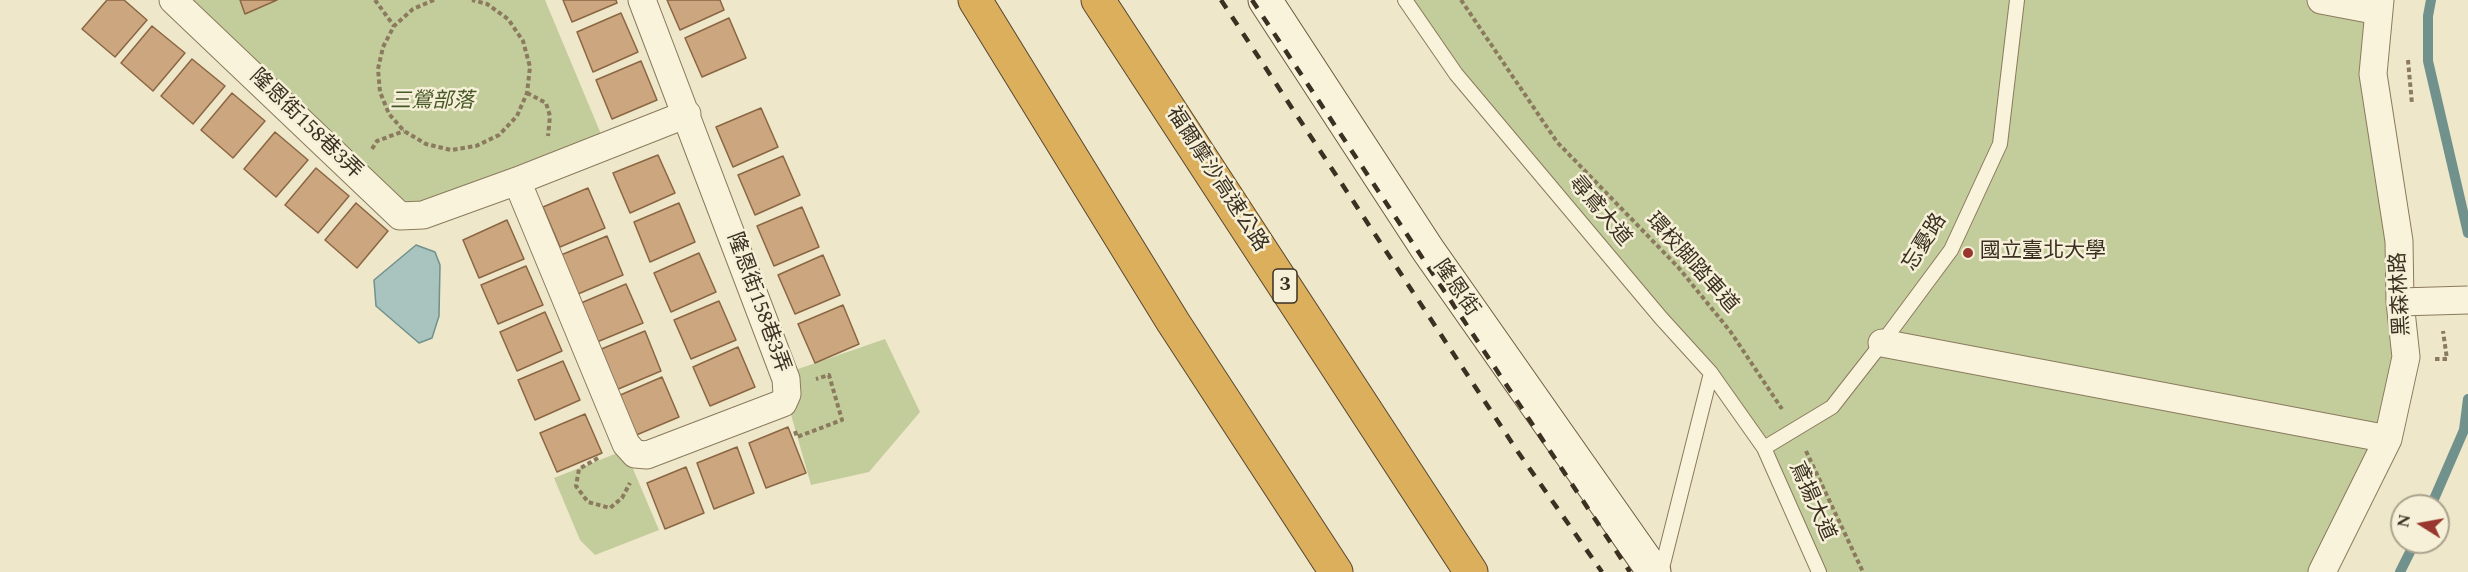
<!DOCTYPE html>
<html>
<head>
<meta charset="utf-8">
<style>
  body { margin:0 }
  #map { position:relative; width:2468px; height:572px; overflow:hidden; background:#eee7c9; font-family:Spectral,serif }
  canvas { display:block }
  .north { position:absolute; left:2390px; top:494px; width:60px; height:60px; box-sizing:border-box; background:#f6f0d8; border:2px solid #aba38f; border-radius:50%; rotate:281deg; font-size:16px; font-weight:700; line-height:24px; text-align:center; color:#3b3021 }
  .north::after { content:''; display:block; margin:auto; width:21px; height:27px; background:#99372e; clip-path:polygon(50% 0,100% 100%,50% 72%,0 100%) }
</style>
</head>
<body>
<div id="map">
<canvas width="2468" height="572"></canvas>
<div class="north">N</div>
</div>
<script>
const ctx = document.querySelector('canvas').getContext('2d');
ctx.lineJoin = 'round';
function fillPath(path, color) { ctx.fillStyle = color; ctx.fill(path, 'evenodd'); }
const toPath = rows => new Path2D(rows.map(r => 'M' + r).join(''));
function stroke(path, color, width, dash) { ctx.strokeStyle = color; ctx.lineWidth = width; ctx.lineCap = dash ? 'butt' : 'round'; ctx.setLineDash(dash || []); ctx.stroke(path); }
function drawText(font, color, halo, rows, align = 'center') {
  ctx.font = font + ' Spectral,"Noto Sans TC",serif'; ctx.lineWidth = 5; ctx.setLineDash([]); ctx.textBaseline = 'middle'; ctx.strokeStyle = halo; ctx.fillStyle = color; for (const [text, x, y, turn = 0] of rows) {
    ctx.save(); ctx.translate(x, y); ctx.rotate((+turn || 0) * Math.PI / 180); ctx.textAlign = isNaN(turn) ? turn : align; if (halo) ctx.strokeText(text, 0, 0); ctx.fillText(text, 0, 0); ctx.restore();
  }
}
const green = toPath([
  [173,0,545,0,606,146,400,216],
  [1405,0,2380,0,2406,357,2322,572,1819,572,1764,448,1456,74],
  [885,339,920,412,869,472,811,485,790,411,798,369],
  [625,450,659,530,595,555,580,540,554,478]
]);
const water = toPath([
  [416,245,435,252,440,265,439,316,432,338,419,343,376,306,374,280,416,245]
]);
const stream = toPath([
  [2431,0,2428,16,2428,61,2468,233],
  [2431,506,2464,430,2468,399],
  [2400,572,2415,542]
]);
const building = toPath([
  [107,0,124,0,147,20,115,57,82,29,107,0],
  [240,0,277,0,245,14,240,0],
  [563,0,616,0,617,3,572,22,563,0],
  [667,0,720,0,724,10,680,30,667,0],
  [621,13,638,52,593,72,577,32,621,13],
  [729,18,746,58,702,77,685,38,729,18],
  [152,26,185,53,153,91,121,63,152,26],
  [192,59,225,86,193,124,161,96,192,59],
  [641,61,657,100,612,119,596,80,641,61],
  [232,93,265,121,233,158,201,130,232,93],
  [761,108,778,147,733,167,716,127,761,108],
  [275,132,308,160,276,197,244,169,275,132],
  [658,155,675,193,630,213,613,173,658,155],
  [783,156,800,195,755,215,738,175,783,156],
  [316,168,349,196,318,233,285,205,316,168],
  [588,188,605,228,560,247,543,207,588,188],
  [356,203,388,231,357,268,325,240,356,203],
  [679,203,695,242,650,262,634,222,679,203],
  [802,207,819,247,774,266,757,226,802,207],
  [507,220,524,259,479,278,463,240,507,220],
  [607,236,623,275,578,294,561,255,607,236],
  [699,253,716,292,671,312,654,273,699,253],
  [823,255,840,295,795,314,778,275,823,255],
  [526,266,543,305,498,324,481,285,526,266],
  [626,284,643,323,597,342,581,303,626,284],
  [719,301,736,340,691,359,674,320,719,301],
  [843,305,859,344,815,363,798,324,843,305],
  [545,312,562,351,517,371,500,332,545,312],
  [645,331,661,371,616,390,599,350,645,331],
  [738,347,755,387,710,406,693,367,738,347],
  [563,361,580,400,535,420,518,380,563,361],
  [662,377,679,417,634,436,618,396,662,377],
  [585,414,602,453,557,472,540,433,585,414],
  [788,427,806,473,766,488,749,443,788,427],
  [737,447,754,493,714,509,697,463,737,447],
  [686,467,704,513,665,529,647,483,686,467]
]);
const path = toPath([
  [375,0,394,26],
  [434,0,413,9,394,26,383,47,378,69,380,92,389,114,404,131,426,144,451,150,476,146,499,135,517,116,527,93,530,67,523,41,508,19,487,4,472,0],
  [1461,0,1557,142,1678,267,1730,331,1782,409],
  [2408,60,2412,104],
  [527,93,546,103,550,116,548,136],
  [372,149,377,141,404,131],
  [2435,359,2447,359,2443,331],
  [795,431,797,437,842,420,829,375,816,379],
  [1806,451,1863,572],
  [598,458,579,469,576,486,588,502,610,508,622,498,630,483]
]);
const lane = toPath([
  [1405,0,1456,74,1661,318,1711,373,1764,448,1819,572],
  [1764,448,1832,407,1882,343,1951,250,2000,144,2017,0],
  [1661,572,1711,373]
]);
const street = toPath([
  [173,0,400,216,423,215,517,181,687,114],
  [2321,0,2379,11],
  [517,181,626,444,635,454,647,455,783,403,787,394,786,379,642,0],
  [1882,343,2388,439],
  [2322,572,2388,439,2406,357,2400,302,2399,241,2373,74,2380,0]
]);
const secondary = toPath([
  [1265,0,1428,250,1654,572]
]);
const highway = toPath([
  [975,0,1173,322,1336,572],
  [1098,0,1471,572]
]);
const rail = toPath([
  [1221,0,1518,452,1602,572],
  [1252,0,1630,572]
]);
const streetBridge = toPath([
  [2400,302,2468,300]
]);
const markers = [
  [1968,253,6,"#99372e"]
];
const shields = [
  [1285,286,24]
];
const shieldNames = [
  ["3",1285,286]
];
const parkNames = [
  ["三鶯部落",432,103]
];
const streetNames = [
  ["隆恩街158巷3弄",305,125,44],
  ["福爾摩沙高速公路",1216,180,57],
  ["尋鳶大道",1599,212,50],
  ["忘憂路",1926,243,-58],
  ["環校脚踏車道",1691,264,48],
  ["隆恩街",1455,289,55],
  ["黑森林路",2402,294,-93],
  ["隆恩街158巷3弄",757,303,70],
  ["鳶揚大道",1811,502,66]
];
const poiNames = [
  ["國立臺北大學",1980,253]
];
fillPath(green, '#c3cd9c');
fillPath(water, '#a9c3be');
stroke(water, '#70918c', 1.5);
stroke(stream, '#70918c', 10);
fillPath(building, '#cca67f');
stroke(building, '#8a6643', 1.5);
stroke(lane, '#8b7a5d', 16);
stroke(street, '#8b7a5d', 29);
stroke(secondary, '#6d5b40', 35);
stroke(highway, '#594731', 35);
stroke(path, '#8b7a5d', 4, [4.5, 3]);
stroke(lane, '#f9f3dc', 14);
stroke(street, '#f9f3dc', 27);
stroke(secondary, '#f9f3dc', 33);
stroke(highway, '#dbaf5c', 33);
stroke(rail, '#3b3021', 4.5, [10, 10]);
stroke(streetBridge, '#8b7a5d', 29, []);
stroke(streetBridge, '#f9f3dc', 27);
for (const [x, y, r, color] of markers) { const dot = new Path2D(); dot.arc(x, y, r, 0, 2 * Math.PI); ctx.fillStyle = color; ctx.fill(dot); stroke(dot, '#f6f0d8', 2); }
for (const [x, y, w] of shields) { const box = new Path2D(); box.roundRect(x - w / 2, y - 17, w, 34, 4.5); ctx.fillStyle = '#f6f0d8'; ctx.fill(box); stroke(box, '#3b3021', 1.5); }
drawText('bold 20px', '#3b3021', null, shieldNames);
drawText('italic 21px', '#475827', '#f6f0d8', parkNames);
drawText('21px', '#3b3021', '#f6f0d8', streetNames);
drawText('21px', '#3b3021', '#f6f0d8', poiNames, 'left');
</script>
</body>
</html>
